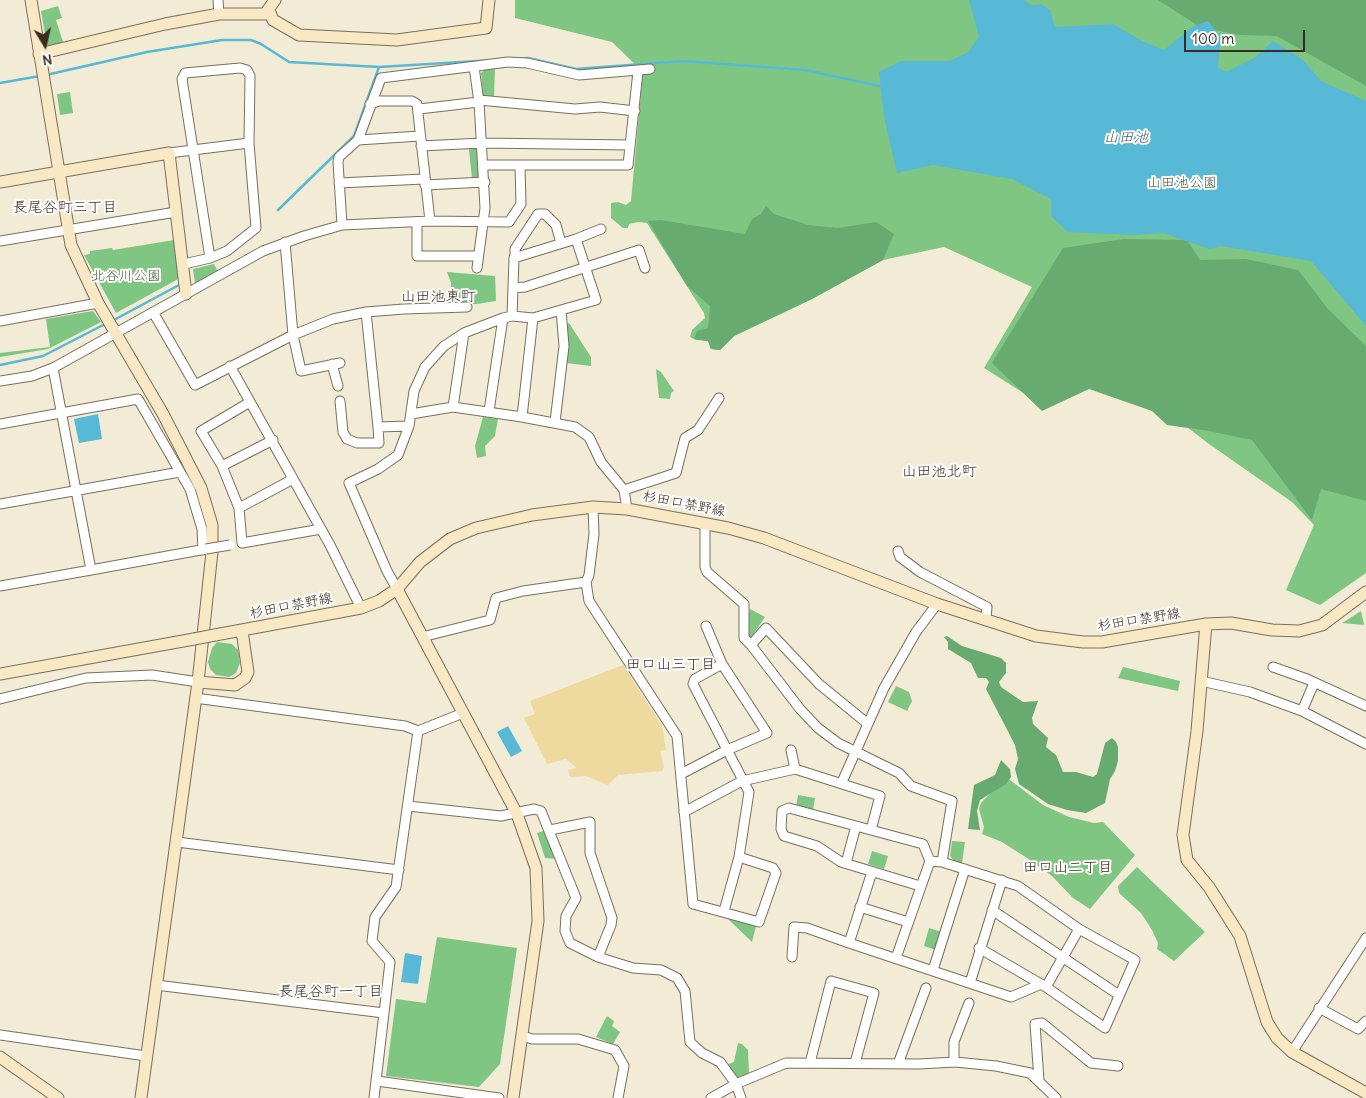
<!DOCTYPE html>
<html>
<head>
<meta charset="utf-8">
<style>
  body { margin:0 }
  #map { position:relative; width:1366px; height:1098px; overflow:hidden; background:#f2ebd5; font-family:Delius,sans-serif }
  canvas { display:block }
  .north { position:absolute; left:20px; top:20px; width:50px; height:50px; -webkit-text-stroke:4px #fff; paint-order:stroke; rotate:171deg; font-size:14px; font-weight:700; line-height:20px; text-align:center; color:#3b2a1e }
  .north::after { content:''; display:block; margin:auto; width:18px; height:22px; background:#3b2a1e; clip-path:polygon(50% 0,100% 100%,50% 72%,0 100%) }
  .scale { position:absolute; left:1184px; top:30px; width:121px; height:22px; box-sizing:border-box; border:2px solid #3b2a1e; border-top:0; padding-left:6px; font-size:15px; line-height:18px; white-space:nowrap; color:#3b2a1e; -webkit-text-stroke:4px #fff; paint-order:stroke }
</style>
</head>
<body>
<div id="map">
<canvas width="1366" height="1098"></canvas>
<div class="north">N</div>
<div class="scale">100 m</div>
</div>
<script>
const ctx = document.querySelector('canvas').getContext('2d');
ctx.lineJoin = 'round';
function fillPath(path, color) { ctx.fillStyle = color; ctx.fill(path, 'evenodd'); }
const toPath = rows => new Path2D(rows.map(r => 'M' + r).join(''));
function stroke(path, color, width, dash) { ctx.strokeStyle = color; ctx.lineWidth = width; ctx.lineCap = dash ? 'butt' : 'round'; ctx.setLineDash(dash || []); ctx.stroke(path); }
function drawText(font, color, halo, rows, align = 'center') {
  ctx.font = font + ' Delius,"Klee One",sans-serif'; ctx.lineWidth = 4; ctx.setLineDash([]); ctx.textBaseline = 'middle'; ctx.strokeStyle = halo; ctx.fillStyle = color; for (const [text, x, y, turn = 0] of rows) {
    ctx.save(); ctx.translate(x, y); ctx.rotate((+turn || 0) * Math.PI / 180); ctx.textAlign = isNaN(turn) ? turn : align; if (halo) ctx.strokeText(text, 0, 0); ctx.fillText(text, 0, 0); ctx.restore();
  }
}
const green = toPath([
  [515,0,1366,0,1366,573,1320,605,1286,590,1314,525,1292,502,1209,444,1157,404,1088,383,1044,406,984,368,1032,287,944,247,883,260,812,299,734,336,720,350,711,349,708,341,696,340,690,337,692,330,705,318,704,313,647,223,638,222,629,224,628,228,623,228,611,218,611,203,618,202,626,205,631,201,643,72,612,42,515,18],
  [58,6,62,18,56,20,63,42,47,46,41,11],
  [495,68,494,97,483,97,481,73,484,70],
  [70,92,73,113,60,115,57,94],
  [475,148,480,152,482,174,477,179,472,179,469,149],
  [174,240,180,278,116,313,84,255,90,254,90,251,112,248,113,250],
  [214,264,218,272,198,285,195,283,193,269],
  [447,272,495,276,496,301,477,304,450,304,451,283],
  [93,311,101,322,48,349,0,357,0,353,50,347,46,319],
  [569,323,591,357,591,366,566,363,569,345,566,325],
  [656,369,661,372,674,391,671,393,670,399,659,398],
  [483,417,498,419,495,436,485,446,486,456,477,458,475,446],
  [750,609,765,617,750,639,745,636],
  [1361,611,1364,625,1342,623],
  [217,642,232,644,238,650,240,663,236,673,229,677,216,675,210,669,208,662,212,648],
  [1123,667,1180,681,1178,691,1118,678],
  [896,686,909,692,912,701,907,711,888,702],
  [1006,777,1043,805,1069,817,1094,823,1103,822,1135,855,1090,909,1073,898,1052,876,1027,858,1002,842,982,834,984,827,979,809,981,803],
  [798,795,815,798,813,810,796,807],
  [547,830,558,859,545,858,537,833],
  [952,841,965,842,962,863,955,862,950,856],
  [872,851,888,856,884,869,868,864],
  [1137,867,1205,932,1174,961,1157,949,1158,943,1152,930,1141,913,1119,893,1118,886],
  [727,918,756,926,752,942],
  [929,928,942,932,936,950,924,946],
  [437,937,517,948,500,1064,479,1087,386,1076,396,999,426,1003],
  [607,1016,614,1021,612,1026,620,1032,613,1044,596,1037],
  [738,1043,742,1044,748,1050,749,1074,737,1080,726,1065,734,1062]
]);
const forest = toPath([
  [1158,0,1366,0,1366,86,1277,36,1239,35,1200,27],
  [766,206,774,214,808,225,838,228,876,222,894,234,883,260,812,299,734,336,720,350,711,349,708,341,694,339,697,331,708,328,710,306,687,286,648,221,661,220,745,234,752,219,761,214],
  [1124,239,1187,240,1200,260,1246,259,1298,270,1328,309,1366,346,1366,501,1321,489,1312,520,1252,440,1209,431,1167,425,1152,411,1089,389,1042,411,992,363,1063,248],
  [947,636,962,646,1001,658,1006,663,1006,673,999,682,1001,687,1023,702,1038,701,1032,718,1033,724,1048,738,1046,747,1056,755,1063,772,1076,772,1093,777,1097,774,1105,743,1112,738,1116,742,1118,747,1118,761,1115,771,1110,779,1105,803,1086,813,1067,810,1048,804,1019,784,1015,769,1018,759,1015,745,986,689,989,682,986,678,978,678,971,663,948,649,948,642,944,637],
  [1001,760,1010,769,1011,777,1006,784,980,800,977,811,980,830,968,829,974,785,995,775]
]);
const sand = toPath([
  [623,665,662,726,666,750,660,751,664,767,662,771,618,775,608,785,586,776,570,777,568,770,577,768,566,759,547,764,524,718,535,714,530,701]
]);
const water = toPath([
  [969,0,1024,0,1031,5,1041,4,1050,10,1055,27,1113,24,1142,41,1164,50,1192,27,1208,21,1221,37,1218,67,1226,72,1256,57,1273,41,1303,60,1321,81,1366,101,1366,326,1311,261,1221,246,1210,249,1163,233,1132,235,1068,232,1051,216,1051,199,1012,179,933,165,897,173,884,117,879,72,901,61,950,61,968,52,979,37],
  [98,414,102,439,79,443,74,419],
  [508,726,522,751,511,757,497,732],
  [405,953,422,956,418,984,401,982]
]);
const stream = toPath([
  [46,75,147,52,222,40,251,40,261,44,289,62,379,67,528,58,576,69,683,61,805,70,884,87],
  [0,83,40,76],
  [278,210,354,136,379,67],
  [112,321,179,285],
  [0,365,43,356,107,323]
]);
const street = toPath([
  [218,0,219,14],
  [474,67,479,102,485,208,477,268],
  [479,100,575,109,600,107,635,111],
  [370,104,379,101,412,101,417,104,430,221],
  [419,109,479,102],
  [358,140,420,136],
  [421,146,482,143,630,145],
  [169,153,249,143],
  [483,165,628,165,638,71],
  [339,183,424,179],
  [425,185,485,182],
  [417,222,417,256,478,256],
  [342,225,338,162,339,157,358,140,381,78,508,62,527,63,579,75,650,69],
  [576,239,601,229],
  [0,241,176,212],
  [285,242,293,335,301,371,340,363],
  [515,257,515,249,538,214,545,214,556,225,561,243],
  [184,264,210,258,227,251,256,228,249,143,250,76,247,70,240,68,185,73,182,79,210,258],
  [513,288,525,287,639,250,645,268],
  [153,312,195,385,293,335,333,319,366,312,404,309,467,307],
  [366,312,378,427,409,426],
  [0,321,98,303],
  [332,364,338,386],
  [230,366,330,545,361,608],
  [0,381,32,376,53,368,263,251,304,236,342,225,430,221,509,222,521,204,520,166],
  [340,401,343,432,347,439,357,443,379,443,378,427],
  [250,402,201,431,222,466,239,508,242,543,321,529],
  [453,407,464,333],
  [489,411,503,318],
  [411,414,453,407,522,417,575,427,589,437,601,462,624,490,627,509],
  [522,417,533,318],
  [555,422,564,346,561,310],
  [0,424,138,399,190,489,202,529,203,550],
  [222,466,273,440],
  [624,490,676,473,685,438,698,430,719,398],
  [0,504,180,472],
  [593,507,594,534,589,575,586,582,589,601,677,736,693,904,759,922,776,873,773,868,739,857],
  [239,508,293,479],
  [705,523,705,567,707,572,744,604,744,638,751,645],
  [898,551,900,557,920,572,987,607,986,619],
  [91,570,206,549],
  [0,586,91,570,53,368],
  [397,589,387,571,349,483,378,469,398,455,409,426,414,391,425,367,444,346,464,333,503,318,512,316,533,318,596,300,576,239,514,258,512,316],
  [422,637,490,620,496,598,523,591,586,582],
  [722,664,695,679,693,684,749,792,739,857,724,911],
  [1273,667,1307,679,1366,706],
  [1201,681,1250,692,1302,711,1366,744],
  [195,698,405,726,418,731,396,887,375,917,372,941,390,962,374,1098],
  [0,699,86,678,152,675,198,682],
  [1302,711,1314,683],
  [868,724,819,684,766,628,751,645,800,709,818,728,838,743,899,773,911,786,952,801,942,862],
  [418,731,463,713],
  [791,750,795,769],
  [681,774,727,750,767,733,722,664,706,626],
  [842,782,884,688,916,632,937,604],
  [408,806,501,816,534,809,541,811,576,898,566,916,565,931,570,943,598,957,633,968,661,970,677,978,685,991,690,1042,702,1053,720,1062,736,1084,741,1098],
  [684,812,742,781,795,769,880,796,871,830],
  [550,830,590,822,590,853,612,918,611,925,598,957],
  [177,842,399,870],
  [930,861,942,862,1018,886,1079,929,1135,960,1105,1028,1046,987,979,948],
  [846,863,856,826],
  [872,872,849,943,1011,997,1041,984],
  [860,907,908,922],
  [992,910,1119,995],
  [792,957,794,927,807,928,849,943],
  [896,958,930,861,923,844,789,808,782,811,781,829,784,836,817,846,841,862,920,886],
  [933,970,965,869],
  [970,983,1002,880],
  [156,985,384,1013],
  [1046,987,1079,929],
  [1319,1008,1358,1029,1366,1021],
  [0,1035,146,1056],
  [523,1036,532,1039,578,1039,615,1050,624,1066,618,1098],
  [1292,1052,1366,938],
  [954,1062,954,1042,969,1003],
  [810,1063,831,981,874,993,855,1063],
  [898,1064,926,988],
  [1039,1080,1035,1024,1042,1023,1091,1063,1118,1066],
  [377,1081,499,1098],
  [711,1098,736,1084,786,1063,919,1064,955,1062,996,1066,1030,1073,1056,1098]
]);
const secondary = toPath([
  [31,0,71,245,98,303,163,414,201,488,212,525,212,552,198,682,141,1098],
  [269,10,273,20,299,35,397,40,486,28,489,0],
  [39,54,165,24,219,14,265,14,275,0],
  [0,182,169,153,186,294],
  [397,589,517,814,536,868,538,921,513,1098],
  [1206,624,1197,731,1183,835,1187,860,1209,887,1240,936,1267,1022,1277,1038,1292,1052,1366,1093],
  [215,635,361,608,379,601,397,589,420,562,450,539,476,528,532,515,593,507,627,509,728,528,764,538,937,604,1036,636,1083,642,1102,642,1206,624,1231,623,1272,630,1299,631,1322,625,1366,592],
  [0,674,194,639],
  [198,682,235,685,245,678,248,672,242,631],
  [0,1057,58,1098]
]);
const streetBridge = toPath([
  [206,549,230,545]
]);
const secondaryBridge = toPath([
  [194,639,215,635]
]);
const parkNames = [
  ["山田池公園",1182,183],
  ["北谷川公園",126,276]
];
const streetNames = [
  ["杉田口禁野線",684,504,11],
  ["杉田口禁野線",291,606,-11],
  ["杉田口禁野線",1139,620,-9]
];
const waterNames = [
  ["山田池",1126,138]
];
const neighbourhoodNames = [
  ["長尾谷町三丁目",65,208],
  ["山田池東町",438,297],
  ["山田池北町",939,472],
  ["田口山三丁目",671,665],
  ["田口山二丁目",1068,868],
  ["長尾谷町一丁目",331,992]
];
fillPath(green, '#7fc682');
fillPath(forest, '#67ab70');
fillPath(sand, '#eeda9e');
fillPath(water, '#58b9d6');
stroke(stream, '#58b9d6', 2.5);
stroke(street, '#7b6e5e', 11);
stroke(secondary, '#7b6e5e', 13);
stroke(street, '#fff', 9);
stroke(secondary, '#f8e8c3', 11);
stroke(streetBridge, '#7b6e5e', 11, []);
stroke(secondaryBridge, '#7b6e5e', 13, []);
stroke(streetBridge, '#fff', 9);
stroke(secondaryBridge, '#f8e8c3', 11);
drawText('14px', '#536141', '#fff', parkNames);
drawText('14px', '#3b2a1e', '#fff', streetNames);
drawText('italic 15px', '#455c5e', '#fff', waterNames);
drawText('15px', '#3b2a1e', '#fff', neighbourhoodNames);
</script>
</body>
</html>
